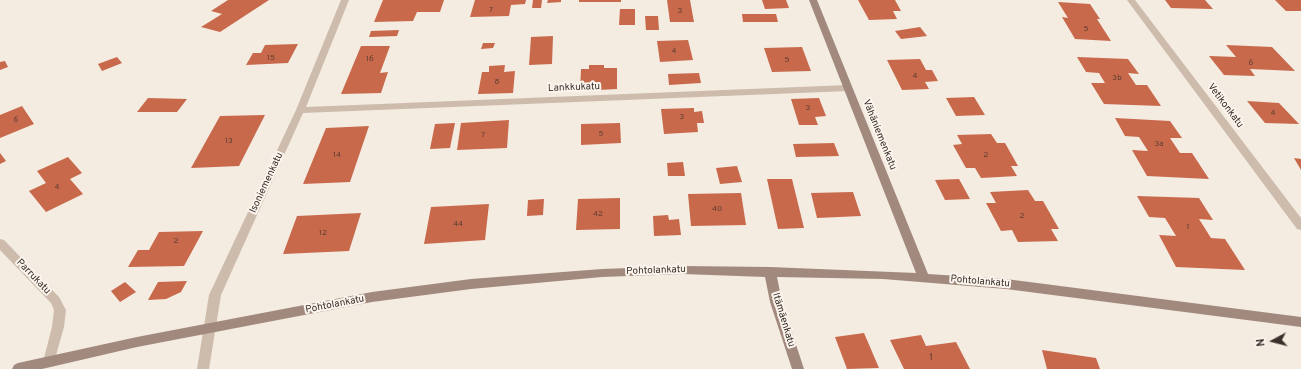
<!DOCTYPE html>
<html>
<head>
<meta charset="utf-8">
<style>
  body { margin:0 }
  #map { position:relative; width:1301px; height:369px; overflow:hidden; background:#f4ebe1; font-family:Overpass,sans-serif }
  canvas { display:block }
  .north { position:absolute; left:1253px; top:321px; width:40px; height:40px; -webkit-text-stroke:3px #fbf5ee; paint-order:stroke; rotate:263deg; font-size:11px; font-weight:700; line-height:16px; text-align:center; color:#3b302b }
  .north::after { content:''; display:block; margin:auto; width:14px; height:18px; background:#3b302b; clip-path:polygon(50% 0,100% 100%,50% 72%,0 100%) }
</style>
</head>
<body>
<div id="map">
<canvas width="1301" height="369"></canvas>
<div class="north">N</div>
</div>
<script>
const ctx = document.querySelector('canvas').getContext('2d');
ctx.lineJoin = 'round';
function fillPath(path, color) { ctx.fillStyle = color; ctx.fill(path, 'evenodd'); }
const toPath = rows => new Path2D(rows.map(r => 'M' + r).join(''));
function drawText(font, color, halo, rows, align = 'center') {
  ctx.font = font + ' Overpass,sans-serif'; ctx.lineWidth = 4; ctx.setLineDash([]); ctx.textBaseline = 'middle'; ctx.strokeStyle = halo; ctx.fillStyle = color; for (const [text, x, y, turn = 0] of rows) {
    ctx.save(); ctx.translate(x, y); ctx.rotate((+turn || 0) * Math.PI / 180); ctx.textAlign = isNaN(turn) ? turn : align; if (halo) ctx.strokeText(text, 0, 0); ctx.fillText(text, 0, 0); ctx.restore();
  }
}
const building = toPath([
  [228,0,269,0,220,32,201,27,222,14,211,11],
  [383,0,444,0,440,12,417,12,413,21,374,22],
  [475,0,526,0,525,4,511,5,509,16,470,17],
  [533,0,542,0,541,8,532,8],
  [548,0,561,0,561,2,547,3],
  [579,0,621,0,621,2,579,2],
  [667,0,690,0,694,22,670,22],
  [762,0,786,0,789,8,765,9],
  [858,0,895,0,901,11,893,11,897,19,869,20],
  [1165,0,1205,0,1213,9,1171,8],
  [1275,0,1301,0,1301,11,1286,11],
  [1058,2,1090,4,1100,19,1097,19,1111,41,1075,39,1062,17,1068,18],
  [620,9,635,9,635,25,619,25],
  [742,14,776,14,778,22,743,22],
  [645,16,658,16,659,30,646,30],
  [920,27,927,36,901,39,895,31],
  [399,30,397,36,369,37,371,31],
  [553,36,552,64,529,65,531,37],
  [688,40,693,60,660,62,657,41],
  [483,43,495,43,493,48,481,49],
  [298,44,288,63,246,65,253,53,261,53,265,45],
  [1226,45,1272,47,1295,71,1250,69,1255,76,1224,75,1209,56,1236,57],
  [361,46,390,46,380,73,388,72,381,93,341,94],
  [802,47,811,71,772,72,764,48],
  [117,57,122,63,102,71,98,64],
  [1077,57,1128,59,1139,74,1128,73,1136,85,1147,85,1161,106,1104,104,1091,83,1105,83,1099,73,1086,72],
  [920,59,926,70,932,70,938,81,925,82,929,89,902,90,887,60],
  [5,61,8,67,0,70,0,62],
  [505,65,504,72,515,71,513,93,478,94,482,72,489,72,489,66],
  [589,65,604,65,604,68,617,68,617,89,580,91,581,69,589,69],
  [699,73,701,83,669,85,668,74],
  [974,97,985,115,956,116,946,98],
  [148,98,187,99,177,112,137,112],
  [819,98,826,116,815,117,818,125,799,125,791,99],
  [1247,101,1279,103,1299,124,1265,123],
  [22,106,34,124,0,138,0,115],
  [694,108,694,112,702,111,704,123,697,123,698,132,664,134,661,109],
  [265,115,239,166,191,168,220,116],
  [1115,118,1170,121,1182,138,1170,138,1180,153,1192,153,1209,179,1147,176,1132,150,1148,151,1139,137,1125,136],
  [509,120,507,148,457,150,461,123],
  [455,123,450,148,430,149,435,124],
  [620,123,621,143,581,145,581,124],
  [369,126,350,182,303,184,326,128],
  [991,134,997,143,1005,143,1018,166,1011,166,1017,176,981,178,975,168,966,168,953,145,962,144,957,135],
  [834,143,839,156,796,157,793,144],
  [0,153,6,161,0,164],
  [68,157,82,173,70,179,83,194,46,212,29,191,46,183,37,171],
  [1294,158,1301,159,1301,170],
  [683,162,685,176,668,176,667,163],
  [737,166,742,182,720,184,716,168],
  [767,179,792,179,804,228,778,229],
  [959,179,970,199,945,200,935,180],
  [1028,190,1035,201,1043,201,1059,229,1051,229,1058,241,1018,242,1012,230,1001,231,986,203,996,203,990,192],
  [853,192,861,216,817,218,811,193],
  [741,193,746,225,691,226,688,194],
  [1137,196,1199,198,1213,220,1199,219,1211,238,1225,239,1245,270,1176,267,1159,235,1176,236,1165,218,1149,217],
  [620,198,620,229,576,230,578,199],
  [544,199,543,215,527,216,528,200],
  [489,204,485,240,424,244,431,207],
  [361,213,349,251,283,254,297,216],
  [668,215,669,220,679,219,681,235,654,236,653,216],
  [203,231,184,266,128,267,138,250,149,250,159,232],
  [187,281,181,292,166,299,148,300,158,282],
  [125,282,136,292,120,302,111,291],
  [864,333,879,368,847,369,835,337],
  [921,335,926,346,956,342,970,369,904,369,890,340],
  [1042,350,1096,358,1100,369,1047,369]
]);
const street = toPath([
  [341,0,349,0,306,107,848,85,852,88,848,91,303,113,221,295,209,369,197,369,209,295,296,110,341,0],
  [1127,0,1135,0,1301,218,1301,230,1297,229,1127,0],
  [0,239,4,240,59,297,66,310,64,327,53,366,49,367,45,366,43,362,52,327,54,310,51,303,0,250,0,239]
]);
const secondary = toPath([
  [809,0,817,0,928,274,1006,279,1301,317,1301,327,1006,289,883,279,777,277,782,302,804,369,792,369,770,302,765,277,683,274,602,277,471,289,372,302,137,347,42,369,12,369,14,365,18,363,137,337,372,292,471,279,602,269,683,266,770,267,916,273,809,0]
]);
const numberNames = [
  ["7",491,10],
  ["3",680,11],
  ["5",1086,29],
  ["4",674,51],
  ["15",271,58],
  ["16",370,59],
  ["5",787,60],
  ["6",1251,63],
  ["4",915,76],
  ["3b",1117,78],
  ["8",497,82],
  ["3",808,108],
  ["4",1273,113],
  ["3",682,117],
  ["6",16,120],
  ["5",601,134],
  ["7",483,135],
  ["13",229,141],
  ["3a",1159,144],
  ["14",337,155],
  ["2",986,155],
  ["4",57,187],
  ["40",717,209],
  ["42",598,214],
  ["2",1022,216],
  ["44",458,224],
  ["1",1188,227],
  ["12",323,233],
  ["2",176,241]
];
const streetNames = [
  ["Lankkukatu",574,88,-2],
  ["Vetikonkatu",1225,106,53],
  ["Vähäniemenkatu",879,135,68],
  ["Isoniemenkatu",267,183,-65],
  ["Pohtolankatu",656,271,-2],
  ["Parrukatu",33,277,46],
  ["Pohtolankatu",980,282,5],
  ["Pohtolankatu",335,305,-11],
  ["Itämäenkatu",783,320,73]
];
const nearNumbernames = [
  ["1",931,358]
];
fillPath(building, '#c8694b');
fillPath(street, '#cdbbac');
fillPath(secondary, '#a18a7d');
drawText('8px', '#5e3e33', null, numberNames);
drawText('10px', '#3b302b', '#fbf5ee', streetNames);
drawText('10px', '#5e3e33', null, nearNumbernames);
</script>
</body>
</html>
